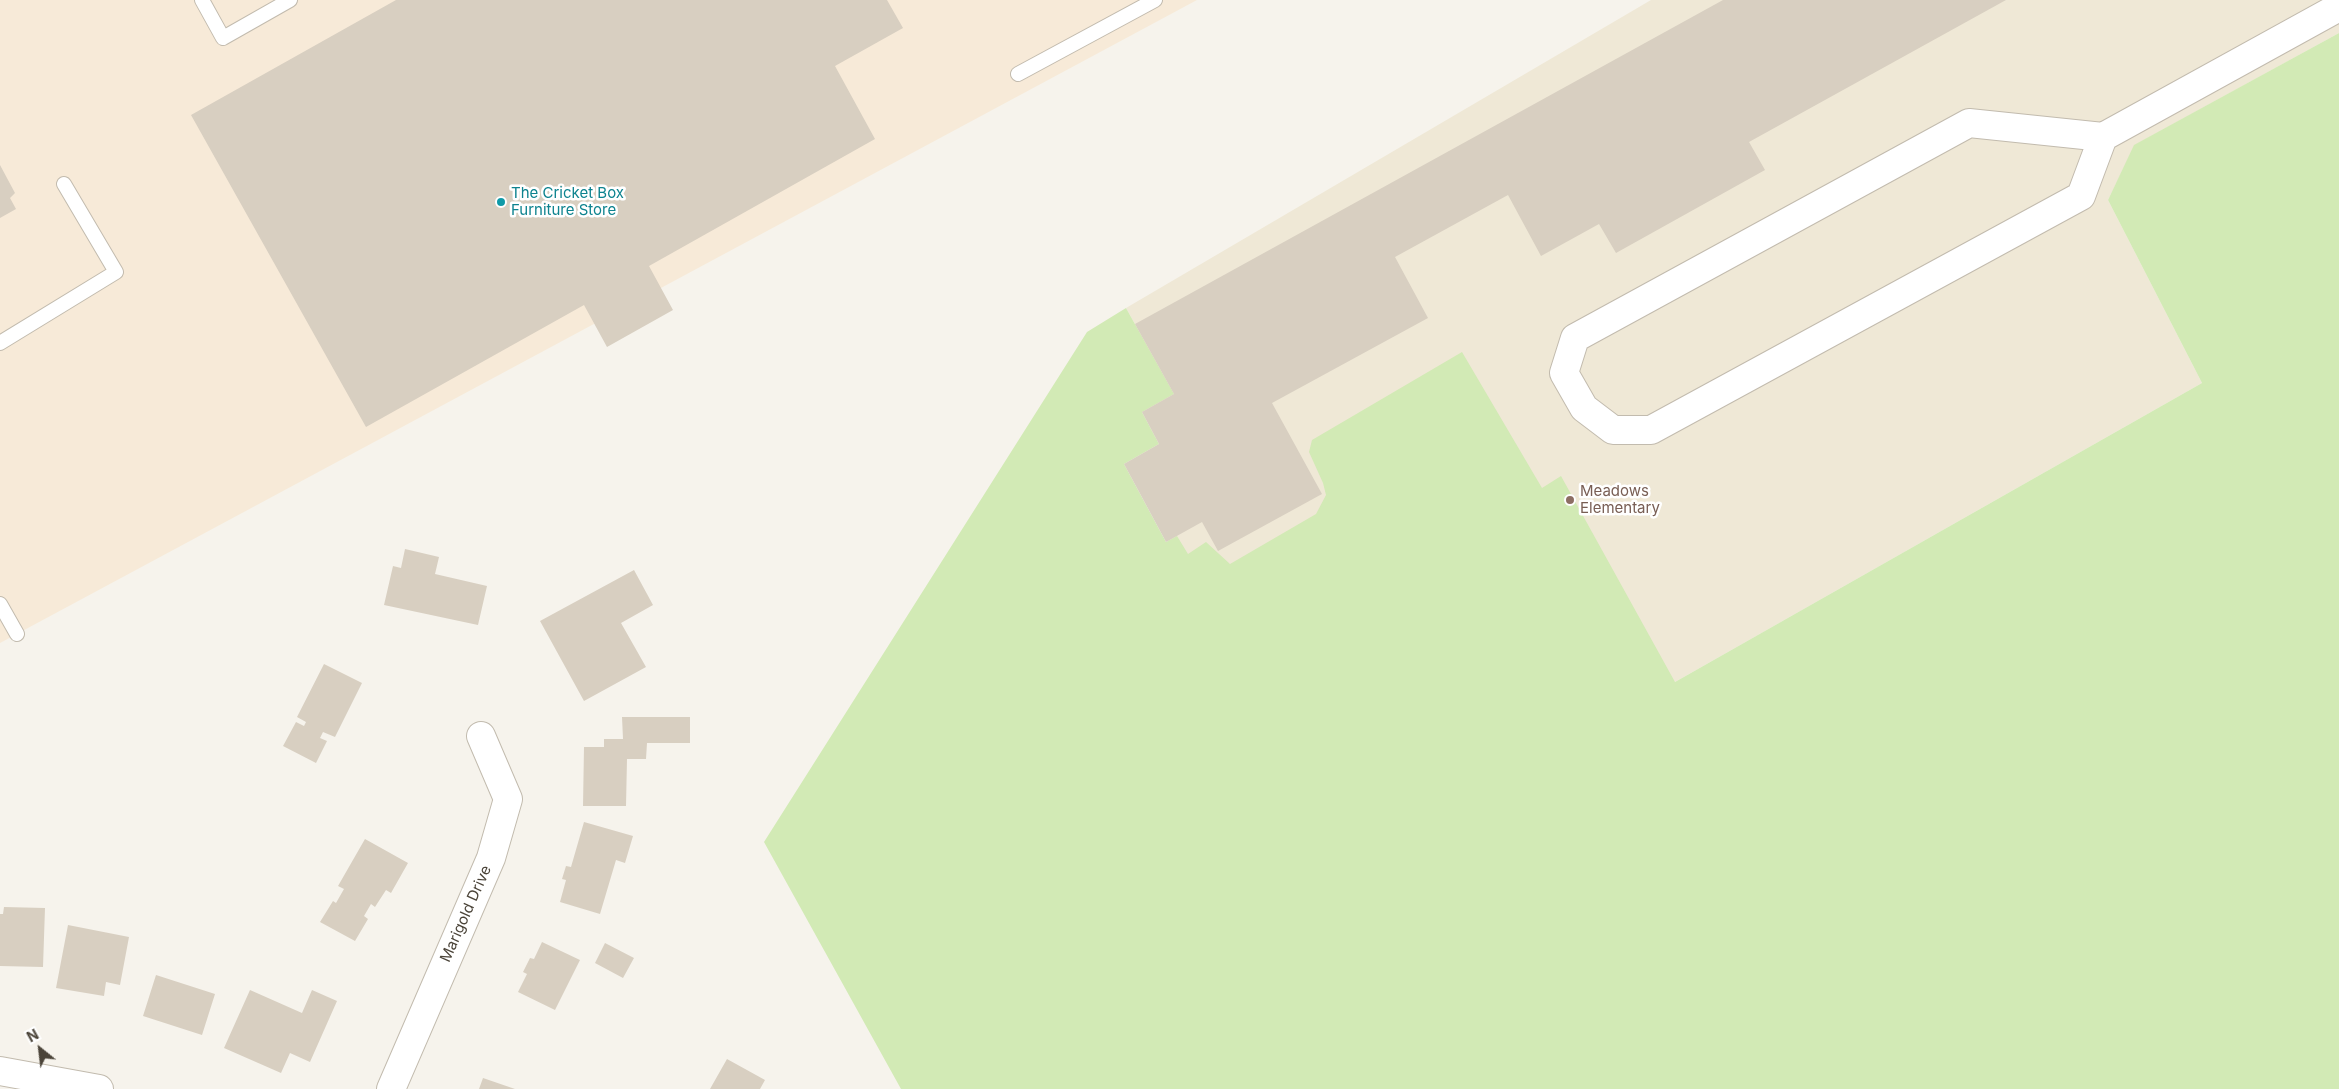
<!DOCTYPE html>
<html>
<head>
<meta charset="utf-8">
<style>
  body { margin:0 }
  #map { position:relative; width:2339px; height:1089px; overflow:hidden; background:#f6f3ec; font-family:Inter,sans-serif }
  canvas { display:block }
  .north { position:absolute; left:15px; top:1024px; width:50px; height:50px; -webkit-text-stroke:4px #fff; paint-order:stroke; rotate:331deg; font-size:14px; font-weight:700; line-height:20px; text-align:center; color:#4b4439 }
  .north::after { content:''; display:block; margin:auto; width:18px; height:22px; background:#4b4439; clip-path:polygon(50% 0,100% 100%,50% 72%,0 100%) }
</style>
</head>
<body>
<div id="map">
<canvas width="2339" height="1089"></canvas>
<div class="north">N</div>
</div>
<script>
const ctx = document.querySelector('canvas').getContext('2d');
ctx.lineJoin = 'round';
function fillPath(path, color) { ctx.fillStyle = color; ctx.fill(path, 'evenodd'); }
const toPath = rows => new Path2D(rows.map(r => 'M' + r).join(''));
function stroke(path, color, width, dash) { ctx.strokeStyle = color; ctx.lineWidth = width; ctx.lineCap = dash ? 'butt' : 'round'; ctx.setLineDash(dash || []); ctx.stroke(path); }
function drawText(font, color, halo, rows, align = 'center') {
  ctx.font = font + ' Inter,sans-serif'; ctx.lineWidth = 5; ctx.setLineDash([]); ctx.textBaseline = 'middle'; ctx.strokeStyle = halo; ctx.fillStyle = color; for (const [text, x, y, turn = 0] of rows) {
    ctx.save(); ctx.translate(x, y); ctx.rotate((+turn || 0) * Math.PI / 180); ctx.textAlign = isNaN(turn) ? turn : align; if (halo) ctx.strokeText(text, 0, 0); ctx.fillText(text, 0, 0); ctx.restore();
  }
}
const commercial = toPath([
  [0,0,1197,0,0,643]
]);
const education = toPath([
  [1651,0,2339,0,2339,33,2135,145,2108,200,2202,383,1675,682,1397,943,1124,464,1159,444,1142,412,1135,324,1126,308]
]);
const green = toPath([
  [2339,33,2339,1089,901,1089,764,842,1087,332,1126,308,1174,394,1142,412,1159,444,1124,464,1166,542,1177,536,1188,554,1206,542,1230,564,1316,514,1326,495,1323,483,1309,452,1312,440,1462,352,1542,488,1561,476,1675,682,2202,383,2108,200,2134,145]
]);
const building = toPath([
  [396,0,887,0,903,28,835,66,875,139,649,266,673,310,607,347,584,305,366,427,191,115],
  [1723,0,2006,0,1749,142,1765,170,1616,253,1599,224,1541,256,1508,195,1395,257,1428,318,1272,403,1322,494,1218,551,1202,522,1166,542,1124,464,1159,444,1142,412,1174,394,1135,324],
  [0,165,15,193,10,198,16,209,0,218],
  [405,549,439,557,435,574,487,586,478,625,384,605,393,566,401,568],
  [634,570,653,605,621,623,646,667,584,701,540,621],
  [324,664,362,683,335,737,323,732,320,738,327,741,316,763,283,746,296,722,304,726,306,722,297,717],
  [622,717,690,717,690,743,647,743,646,759,627,759,626,806,583,806,584,747,604,747,604,739,623,739],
  [584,822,633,836,625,863,616,860,600,914,560,902,566,880,562,879,566,866,571,867],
  [365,839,408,863,391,893,386,890,375,907,371,904,364,916,368,919,355,941,320,922,333,901,336,903,344,889,338,886],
  [4,907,45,908,43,967,0,966,0,914,3,914],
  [68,925,129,937,120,985,106,982,104,996,56,988],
  [542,942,580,960,555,1010,518,992,527,974,523,972,530,958,534,959],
  [605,943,634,958,623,978,595,963],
  [156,975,215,994,202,1035,143,1016],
  [250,990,302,1013,312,990,337,1001,310,1062,290,1053,281,1073,224,1048],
  [727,1059,765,1080,760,1089,710,1089],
  [483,1078,515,1089,479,1089]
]);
const lane = toPath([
  [202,0,223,38,290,0],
  [1018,74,1155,0],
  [0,343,116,272,64,184],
  [0,604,17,634]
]);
const street = toPath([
  [2103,137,2081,196,1651,430,1613,430,1584,408,1564,373,1575,338,1969,123,2103,137,2339,7],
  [0,1071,99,1089],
  [391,1089,491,858,508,799,481,736]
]);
const markers = [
  [501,202,5,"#0f9aa8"],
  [1570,500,5,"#8d6e63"]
];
const cultureNames = [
  ["The Cricket Box",511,193],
  ["Furniture Store",511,210]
];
const educationNames = [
  ["Meadows",1580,491],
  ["Elementary",1580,508]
];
const streetNames = [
  ["Marigold Drive",466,914,-66]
];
fillPath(commercial, '#f7ead8');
fillPath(education, '#efe8d6');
fillPath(green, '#d2eab5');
fillPath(building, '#d8cfc1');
stroke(lane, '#c2bbae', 16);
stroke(street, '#c2bbae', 30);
stroke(lane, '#fff', 14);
stroke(street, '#fff', 28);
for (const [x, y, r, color] of markers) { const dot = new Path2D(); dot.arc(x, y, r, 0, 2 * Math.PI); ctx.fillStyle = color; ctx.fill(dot); stroke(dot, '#fff', 2); }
drawText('15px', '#0d838f', '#fff', cultureNames, 'left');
drawText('15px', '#785e54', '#fff', educationNames, 'left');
drawText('15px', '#4b4439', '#fff', streetNames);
</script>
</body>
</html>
